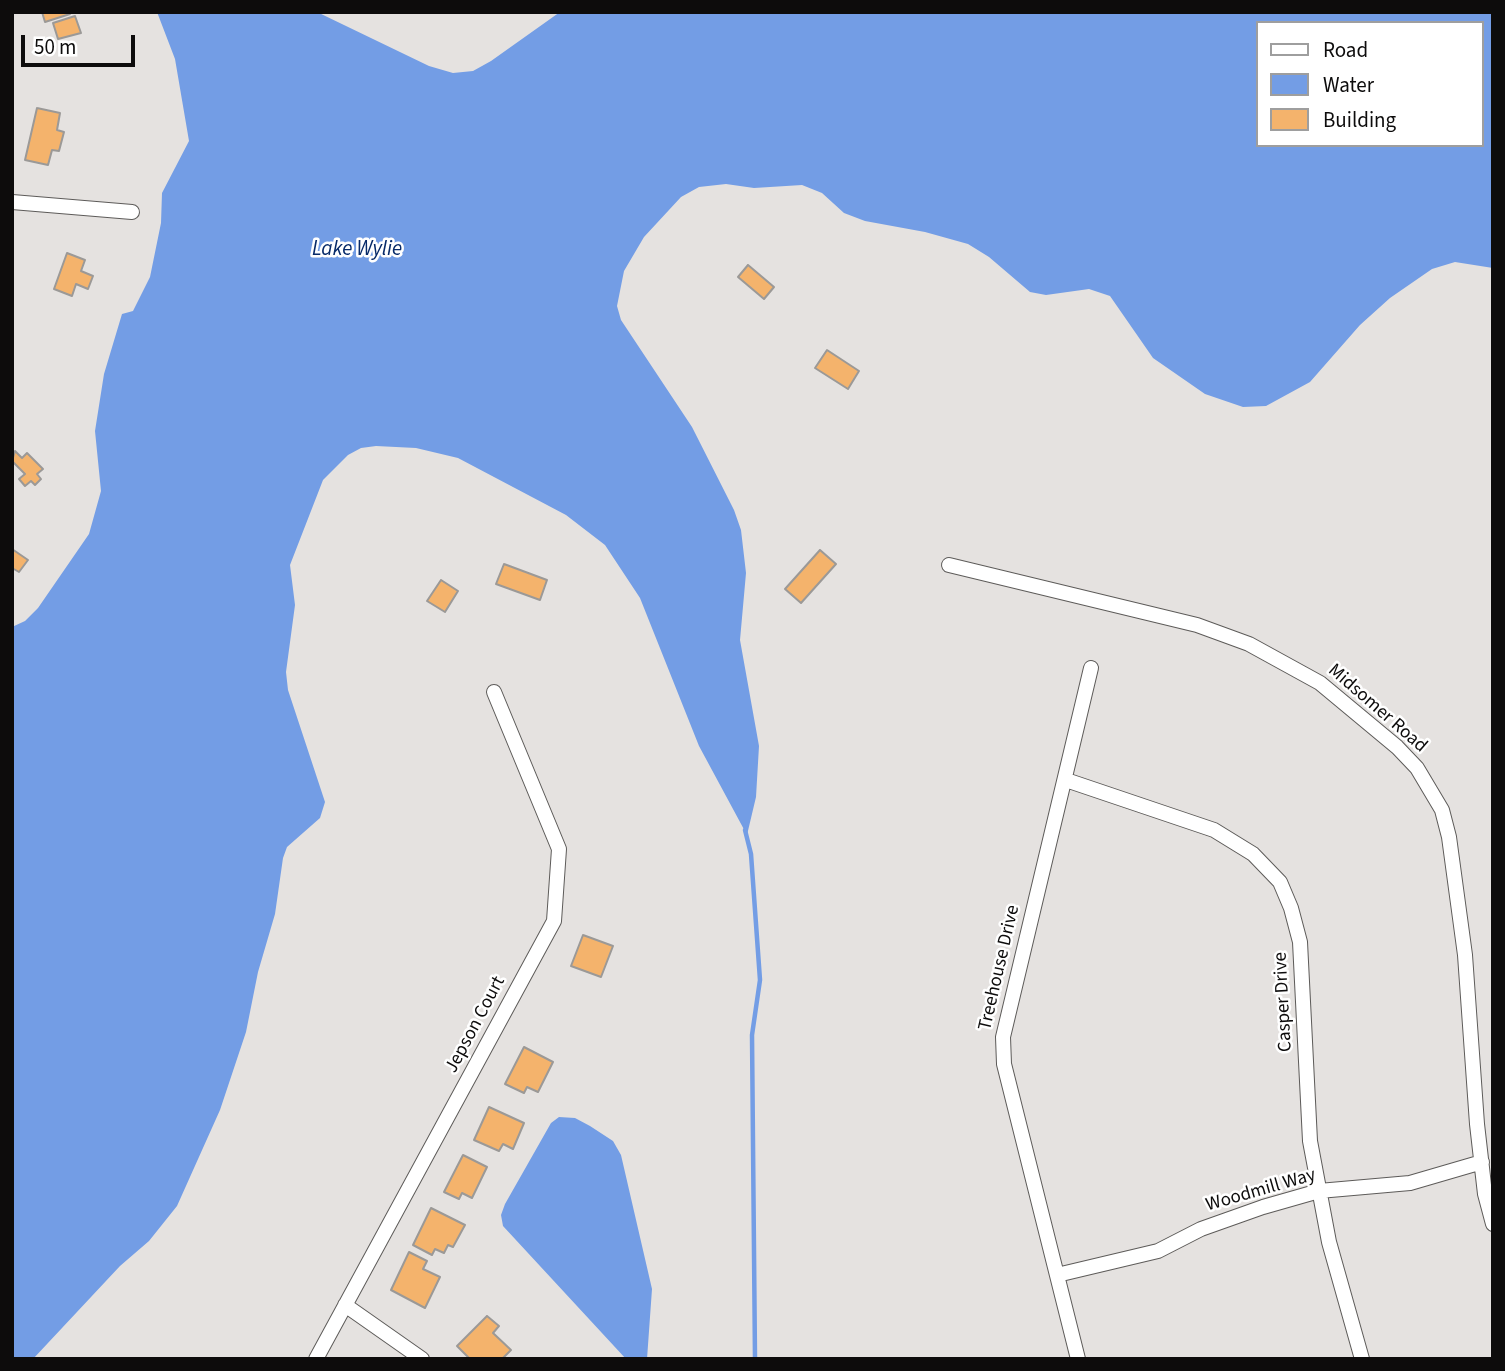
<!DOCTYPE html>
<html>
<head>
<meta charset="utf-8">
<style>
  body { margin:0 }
  #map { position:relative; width:1505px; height:1371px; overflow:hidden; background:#e5e2e0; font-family:"Source Sans 3",sans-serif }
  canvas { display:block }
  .frame { position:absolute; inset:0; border:14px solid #0d0c0c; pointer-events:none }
  .legend { position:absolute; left:1256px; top:21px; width:228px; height:126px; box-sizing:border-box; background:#fff; border:2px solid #9e9e9e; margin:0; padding:9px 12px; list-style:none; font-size:21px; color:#0d0c0c }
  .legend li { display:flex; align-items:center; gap:14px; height:35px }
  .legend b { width:35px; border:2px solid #9e9e9e }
  .scale { position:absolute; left:21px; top:35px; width:114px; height:32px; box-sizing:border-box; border:4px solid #0d0c0c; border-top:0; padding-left:9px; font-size:21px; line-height:24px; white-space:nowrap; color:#0d0c0c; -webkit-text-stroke:5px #fff; paint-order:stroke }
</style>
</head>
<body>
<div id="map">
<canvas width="1505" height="1371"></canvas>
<div class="frame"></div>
<ul class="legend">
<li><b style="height:9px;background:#fff"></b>Road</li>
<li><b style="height:19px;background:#739de5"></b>Water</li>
<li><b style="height:19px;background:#f4b36c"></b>Building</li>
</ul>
<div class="scale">50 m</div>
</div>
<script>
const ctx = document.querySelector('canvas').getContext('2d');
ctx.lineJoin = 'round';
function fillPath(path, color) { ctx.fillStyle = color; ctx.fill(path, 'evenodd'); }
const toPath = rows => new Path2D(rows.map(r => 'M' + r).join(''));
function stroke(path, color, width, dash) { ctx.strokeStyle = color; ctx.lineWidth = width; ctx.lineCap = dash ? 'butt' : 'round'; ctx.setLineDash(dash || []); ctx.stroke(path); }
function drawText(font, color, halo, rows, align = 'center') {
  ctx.font = font + ' "Source Sans 3",sans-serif'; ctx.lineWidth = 5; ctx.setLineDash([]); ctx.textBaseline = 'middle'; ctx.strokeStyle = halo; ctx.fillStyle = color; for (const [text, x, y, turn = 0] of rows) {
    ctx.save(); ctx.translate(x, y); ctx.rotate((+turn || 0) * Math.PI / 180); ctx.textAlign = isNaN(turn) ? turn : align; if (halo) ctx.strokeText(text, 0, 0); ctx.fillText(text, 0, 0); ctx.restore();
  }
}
const water = toPath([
  [157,12,317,12,429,66,453,73,473,71,491,61,560,12,1493,12,1493,268,1455,262,1432,269,1390,298,1360,325,1310,382,1266,406,1243,407,1205,394,1153,358,1110,296,1089,289,1046,295,1030,292,989,257,968,244,925,232,865,221,844,213,822,193,802,185,754,188,726,184,699,187,681,197,644,237,624,271,617,306,621,320,692,427,734,510,741,530,746,573,740,640,759,746,756,797,747,835,699,746,640,598,605,545,566,515,458,458,416,448,376,446,361,448,348,455,323,480,290,565,295,605,286,672,288,690,325,802,320,818,287,847,283,858,275,914,258,972,246,1032,220,1110,177,1206,149,1241,120,1266,33,1359,12,1359,12,627,25,621,38,608,89,534,101,491,95,431,104,374,122,314,133,311,150,277,161,223,162,193,189,141,175,59],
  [1258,23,1482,23,1482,145,1258,145],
  [559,1117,575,1118,590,1126,613,1141,621,1155,652,1289,647,1359,626,1359,503,1226,501,1215,505,1204,551,1123]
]);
const stream = toPath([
  [745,830,751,854,760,980,752,1035,755,1359]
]);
const building = toPath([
  [42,12,70,12,70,14,45,22,42,12],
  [75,16,81,33,58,39,53,23,75,16],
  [37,108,60,113,57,130,64,132,59,151,52,150,48,165,25,160,37,108],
  [67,253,85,260,81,271,93,276,88,289,76,284,72,296,54,289,67,253],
  [748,265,774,287,764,299,738,277,748,265],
  [827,350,859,371,848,389,815,368,827,350],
  [15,451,22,458,27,453,43,469,37,474,41,479,35,485,31,481,25,486,19,479,25,474,12,461,15,451],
  [12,549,28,560,19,572,12,568,12,549],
  [820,550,836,564,801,603,785,589,820,550],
  [504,564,547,580,540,600,496,584,504,564],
  [441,580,458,591,445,612,427,601,441,580],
  [583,935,613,946,601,977,571,966,583,935],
  [524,1047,553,1062,538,1092,527,1087,524,1093,505,1084,524,1047],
  [489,1107,524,1123,513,1149,503,1144,499,1151,474,1140,489,1107],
  [463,1155,487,1167,472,1198,462,1193,459,1199,444,1192,463,1155],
  [431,1208,465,1225,453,1247,448,1245,444,1253,435,1249,432,1255,413,1245,431,1208],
  [409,1252,427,1261,423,1269,440,1277,425,1308,391,1290,409,1252],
  [487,1316,499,1326,493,1333,511,1350,502,1359,470,1359,457,1346,487,1316]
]);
const minor = toPath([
  [12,202,132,212],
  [949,565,1197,625,1249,644,1320,683,1397,747,1417,768,1442,810,1449,837,1465,955,1477,1124,1485,1194,1493,1224],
  [1066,780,1214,830,1253,854,1280,882,1291,908,1300,942,1310,1141,1329,1242,1362,1359],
  [1057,1275,1158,1251,1201,1229,1263,1207,1319,1191,1410,1183,1482,1162],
  [345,1305,422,1359],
  [316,1359,554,921,559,849,494,692],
  [1078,1359,1004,1064,1003,1037,1091,668]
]);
const streetNames = [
  ["Midsomer Road",1377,709,41],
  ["Treehouse Drive",1000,968,-77],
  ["Casper Drive",1284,1002,-93],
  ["Jepson Court",476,1025,-62],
  ["Woodmill Way",1261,1191,-16]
];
const waterNames = [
  ["Lake Wylie",357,250]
];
fillPath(water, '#739de5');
stroke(stream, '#739de5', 4.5);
fillPath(building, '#f4b36c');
stroke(building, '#9b9997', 2);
stroke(minor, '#5d5b59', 16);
stroke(minor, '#fff', 14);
drawText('19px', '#0d0c0c', '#fff', streetNames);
drawText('italic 21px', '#072a69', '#fff', waterNames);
</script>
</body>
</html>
